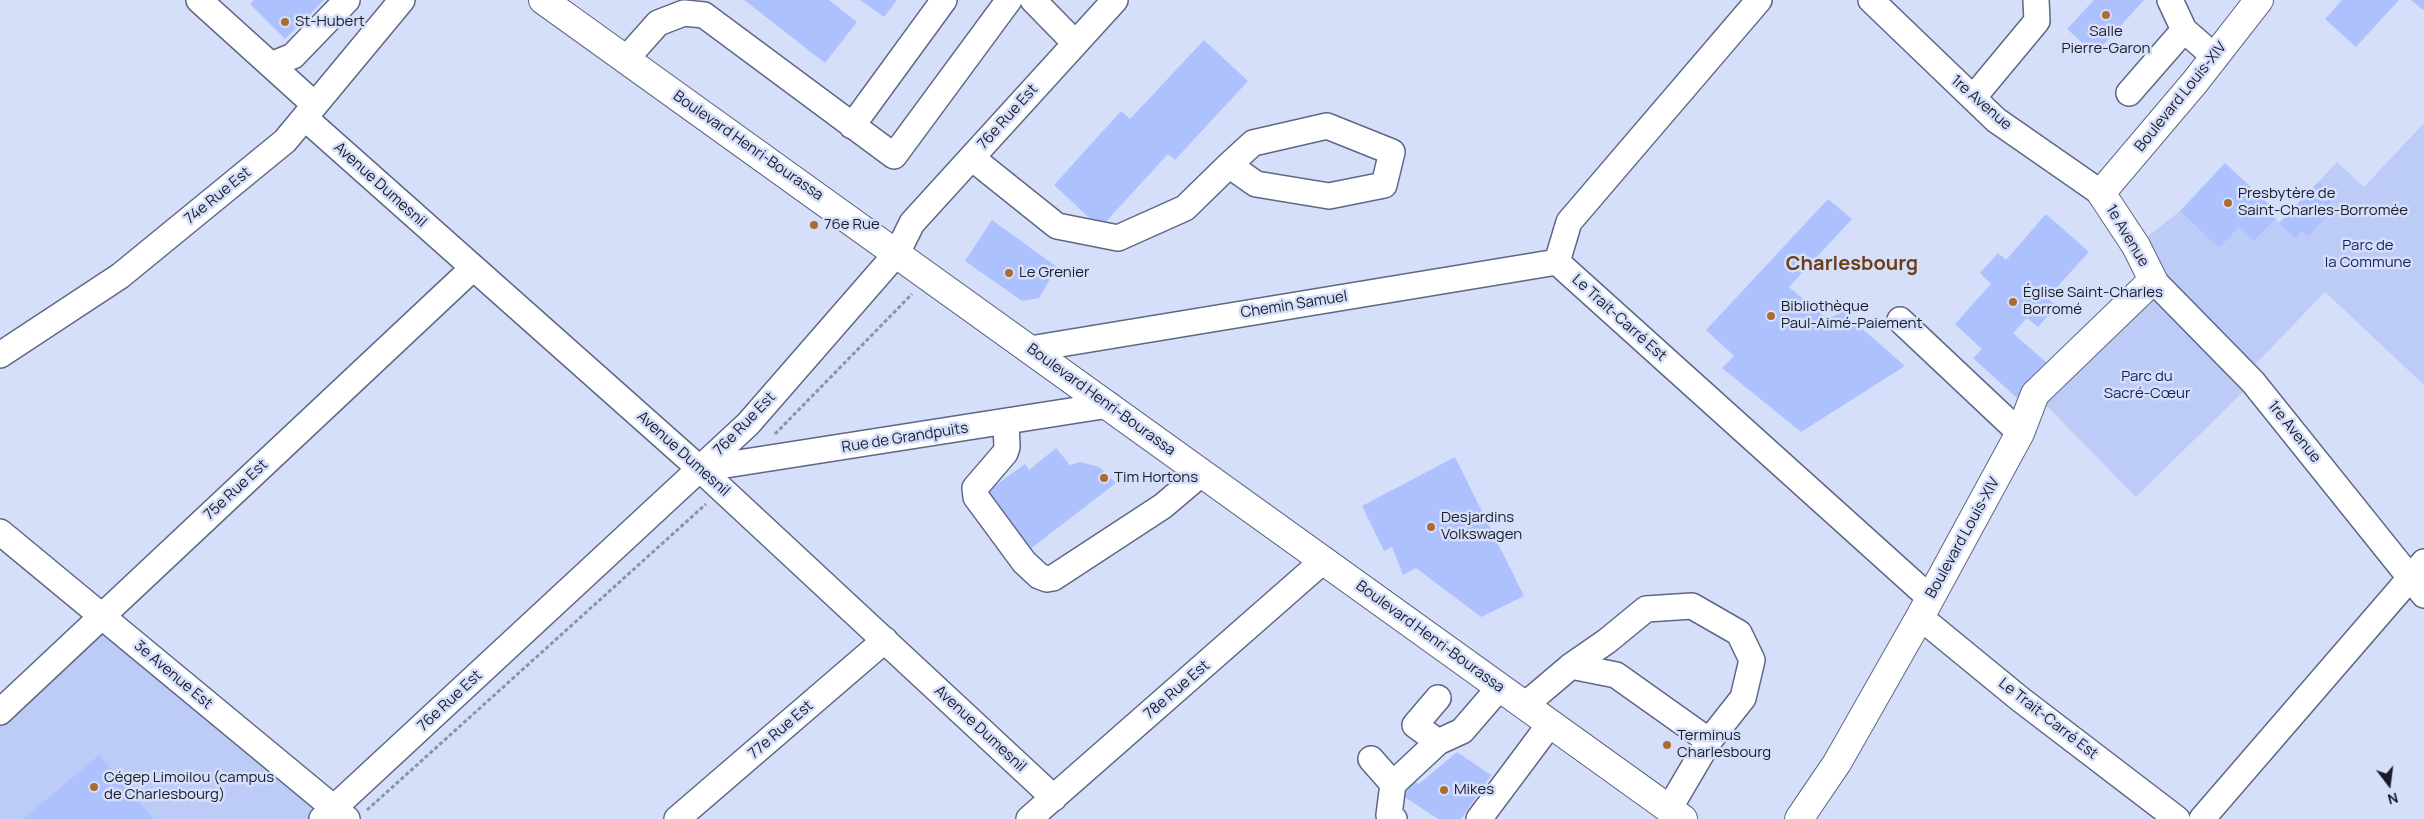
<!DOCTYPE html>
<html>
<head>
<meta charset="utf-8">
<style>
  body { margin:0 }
  #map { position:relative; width:2424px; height:819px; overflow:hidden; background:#d6dffa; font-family:Manrope,sans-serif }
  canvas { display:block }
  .north { position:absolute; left:2364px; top:759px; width:50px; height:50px; -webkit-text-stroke:4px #d6dffa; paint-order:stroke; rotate:165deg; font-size:14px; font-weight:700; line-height:20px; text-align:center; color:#191c28 }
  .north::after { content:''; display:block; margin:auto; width:18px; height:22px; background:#191c28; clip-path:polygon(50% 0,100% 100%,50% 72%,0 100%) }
</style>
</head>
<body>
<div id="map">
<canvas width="2424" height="819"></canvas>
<div class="north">N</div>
</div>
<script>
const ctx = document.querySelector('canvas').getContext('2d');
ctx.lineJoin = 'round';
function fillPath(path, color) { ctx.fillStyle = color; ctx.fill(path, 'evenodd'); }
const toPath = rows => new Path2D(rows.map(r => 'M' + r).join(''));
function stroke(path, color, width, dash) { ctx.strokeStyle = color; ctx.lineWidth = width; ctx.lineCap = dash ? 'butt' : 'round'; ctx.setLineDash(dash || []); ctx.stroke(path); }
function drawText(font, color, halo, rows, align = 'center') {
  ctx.font = font + ' Manrope,sans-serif'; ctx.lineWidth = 5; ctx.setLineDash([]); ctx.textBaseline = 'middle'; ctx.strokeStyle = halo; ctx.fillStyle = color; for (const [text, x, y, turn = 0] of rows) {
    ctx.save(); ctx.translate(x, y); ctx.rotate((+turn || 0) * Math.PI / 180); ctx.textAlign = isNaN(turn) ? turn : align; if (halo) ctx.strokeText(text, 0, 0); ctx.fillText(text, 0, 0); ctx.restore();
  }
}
const green = toPath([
  [2424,123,2424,385,2325,292,2246,374,2253,382,2136,497,2035,394,2152,280,2136,246,2180,211,2239,227,2254,241,2276,219,2296,239,2302,232,2308,237,2331,212,2327,207,2336,197,2319,181,2337,162,2364,187],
  [102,616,347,819,0,819,0,712]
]);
const building = toPath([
  [254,0,324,0,285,39,250,4],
  [744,0,829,0,857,22,825,63],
  [860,0,897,0,884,17],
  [2094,0,2144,0,2095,54,2067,29],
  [2342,0,2399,0,2356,47,2325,19],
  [2411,0,2424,0,2424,9,2423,10],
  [1204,40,1248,81,1175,160,1168,154,1100,228,1054,185,1121,111,1130,119],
  [2225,163,2271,206,2267,210,2276,219,2254,241,2239,227,2219,248,2180,211],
  [2319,181,2336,197,2327,207,2331,212,2308,237,2302,232,2296,239,2279,223],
  [1828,199,1852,219,1789,287,1827,319,1843,312,1905,366,1801,432,1722,368,1734,356,1706,330],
  [2046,214,2089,252,2047,298,2057,306,2038,327,2027,318,2013,333,2048,364,2017,398,1973,358,1982,349,1955,324,1991,284,1980,273,1998,253,2006,260],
  [992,220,1057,267,1039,298,1022,301,965,261],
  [1056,448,1070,465,1080,462,1099,467,1116,483,1025,553,982,495,1025,464,1029,470],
  [1455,457,1524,596,1481,617,1416,568,1403,575,1392,547,1384,551,1362,506],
  [1457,752,1491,775,1461,819,1438,819,1403,796,1413,781,1419,784],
  [99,755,154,819,23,819]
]);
const path = toPath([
  [775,434,912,294],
  [367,810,706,504]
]);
const minor = toPath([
  [199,0,315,105],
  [1033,0,1075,43],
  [1759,0,1569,222,1557,262,1930,598],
  [1871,0,1996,120,2101,193],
  [2170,0,2184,30,2215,57],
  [626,59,658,23,684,13,704,15,894,156,1009,0],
  [278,62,293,56,347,0],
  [2129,93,2184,30],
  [1973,98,2037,21,2036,0],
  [305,118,700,469,1054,798],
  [852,126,944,0],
  [972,158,1057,226,1118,238,1185,208,1229,165,1253,143,1327,126,1392,152,1384,185,1329,196,1256,184,1229,165],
  [2153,280,2253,382,2424,595],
  [1900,320,2020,433],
  [1030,349,1557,262],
  [0,355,120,276,285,141,402,0],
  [1006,422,1007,447,1005,453,975,488,976,497,1024,562,1039,576,1047,579,1053,578,1163,506,1202,473],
  [700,469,1109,405],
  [0,532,347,819],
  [1920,617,2020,699,2177,819],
  [1571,666,1616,675,1709,741],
  [1438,698,1415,725,1438,742,1462,731,1500,687],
  [1525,705,1571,666,1607,641,1646,609,1692,606,1739,633,1752,660,1743,698,1709,741,1669,809],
  [0,712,473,268],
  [1371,759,1393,784],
  [322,819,748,424,897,253,912,223,1115,0],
  [677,819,885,640],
  [1029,819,1324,560],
  [1394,819,1389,815,1393,784,1439,741],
  [1479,819,1550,724],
  [2202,819,2424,562]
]);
const major = toPath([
  [543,0,1683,819],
  [1799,819,1837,763,1920,617,2020,433,2035,394,2153,280,2136,246,2101,193,2195,82,2259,0]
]);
const markers = [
  [2106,15,5,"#aa6c32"],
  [285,22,5,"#aa6c32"],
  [2228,203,5,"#aa6c32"],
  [814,225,5,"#aa6c32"],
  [1009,273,5,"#aa6c32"],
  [2013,302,5,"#aa6c32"],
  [1771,316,5,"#aa6c32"],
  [1104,478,5,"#aa6c32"],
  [1431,527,5,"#aa6c32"],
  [1667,745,5,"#aa6c32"],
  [94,787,5,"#aa6c32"],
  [1444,790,5,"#aa6c32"]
];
const poiNames = [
  ["St-Hubert",295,22],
  ["Salle",2106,32,"center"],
  ["Pierre-Garon",2106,49,"center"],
  ["Presbytère de",2238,194],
  ["Saint-Charles-Borromée",2238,211],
  ["76e Rue",824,225],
  ["Le Grenier",1019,273],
  ["Église Saint-Charles",2023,293],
  ["Borromé",2023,310],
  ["Bibliothèque",1781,307],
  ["Paul-Aimé-Paiement",1781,324],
  ["Tim Hortons",1114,478],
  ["Desjardins",1441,518],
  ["Volkswagen",1441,535],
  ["Terminus",1677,736],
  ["Charlesbourg",1677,753],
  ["Cégep Limoilou (campus",104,778],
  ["de Charlesbourg)",104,795],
  ["Mikes",1454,790]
];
const streetNames = [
  ["Boulevard Louis-XIV",2181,97,-51],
  ["1re Avenue",1981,103,41],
  ["76e Rue Est",1008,117,-48],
  ["Boulevard Henri-Bourassa",748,146,35],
  ["Avenue Dumesnil",380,185,42],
  ["74e Rue Est",218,196,-39],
  ["1e Avenue",2127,236,59],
  ["Chemin Samuel",1294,305,-9],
  ["Le Trait-Carré Est",1619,318,42],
  ["Boulevard Henri-Bourassa",1101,400,36],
  ["76e Rue Est",745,424,-46],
  ["1re Avenue",2294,432,51],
  ["Rue de Grandpuits",905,438,-9],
  ["Avenue Dumesnil",683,454,42],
  ["75e Rue Est",236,490,-43],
  ["Boulevard Louis-XIV",1963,538,-61],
  ["Boulevard Henri-Bourassa",1430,637,36],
  ["3e Avenue Est",173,675,40],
  ["78e Rue Est",1177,690,-41],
  ["76e Rue Est",450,701,-43],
  ["Le Trait-Carré Est",2048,719,38],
  ["Avenue Dumesnil",980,729,43],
  ["77e Rue Est",781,730,-41]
];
const parkNames = [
  ["Parc de",2368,246],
  ["la Commune",2368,263],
  ["Parc du",2147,377],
  ["Sacré-Cœur",2147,394]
];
const districtNames = [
  ["Charlesbourg",1852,264]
];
fillPath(green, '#bdccf7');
fillPath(building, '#aec1ff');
stroke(minor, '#5e6885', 28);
stroke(major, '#5e6885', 30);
stroke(path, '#8c92a8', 3, [4, 2.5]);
stroke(minor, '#fff', 25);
stroke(major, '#fff', 28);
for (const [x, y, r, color] of markers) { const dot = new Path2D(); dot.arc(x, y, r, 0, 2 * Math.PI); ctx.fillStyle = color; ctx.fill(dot); stroke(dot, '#d6dffa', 2); }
drawText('15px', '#191c28', '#d6dffa', poiNames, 'left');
drawText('15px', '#191c28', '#d6dffa', streetNames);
drawText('15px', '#161f63', '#d6dffa', parkNames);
drawText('bold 20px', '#6a3f17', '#d6dffa', districtNames);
</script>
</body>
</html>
